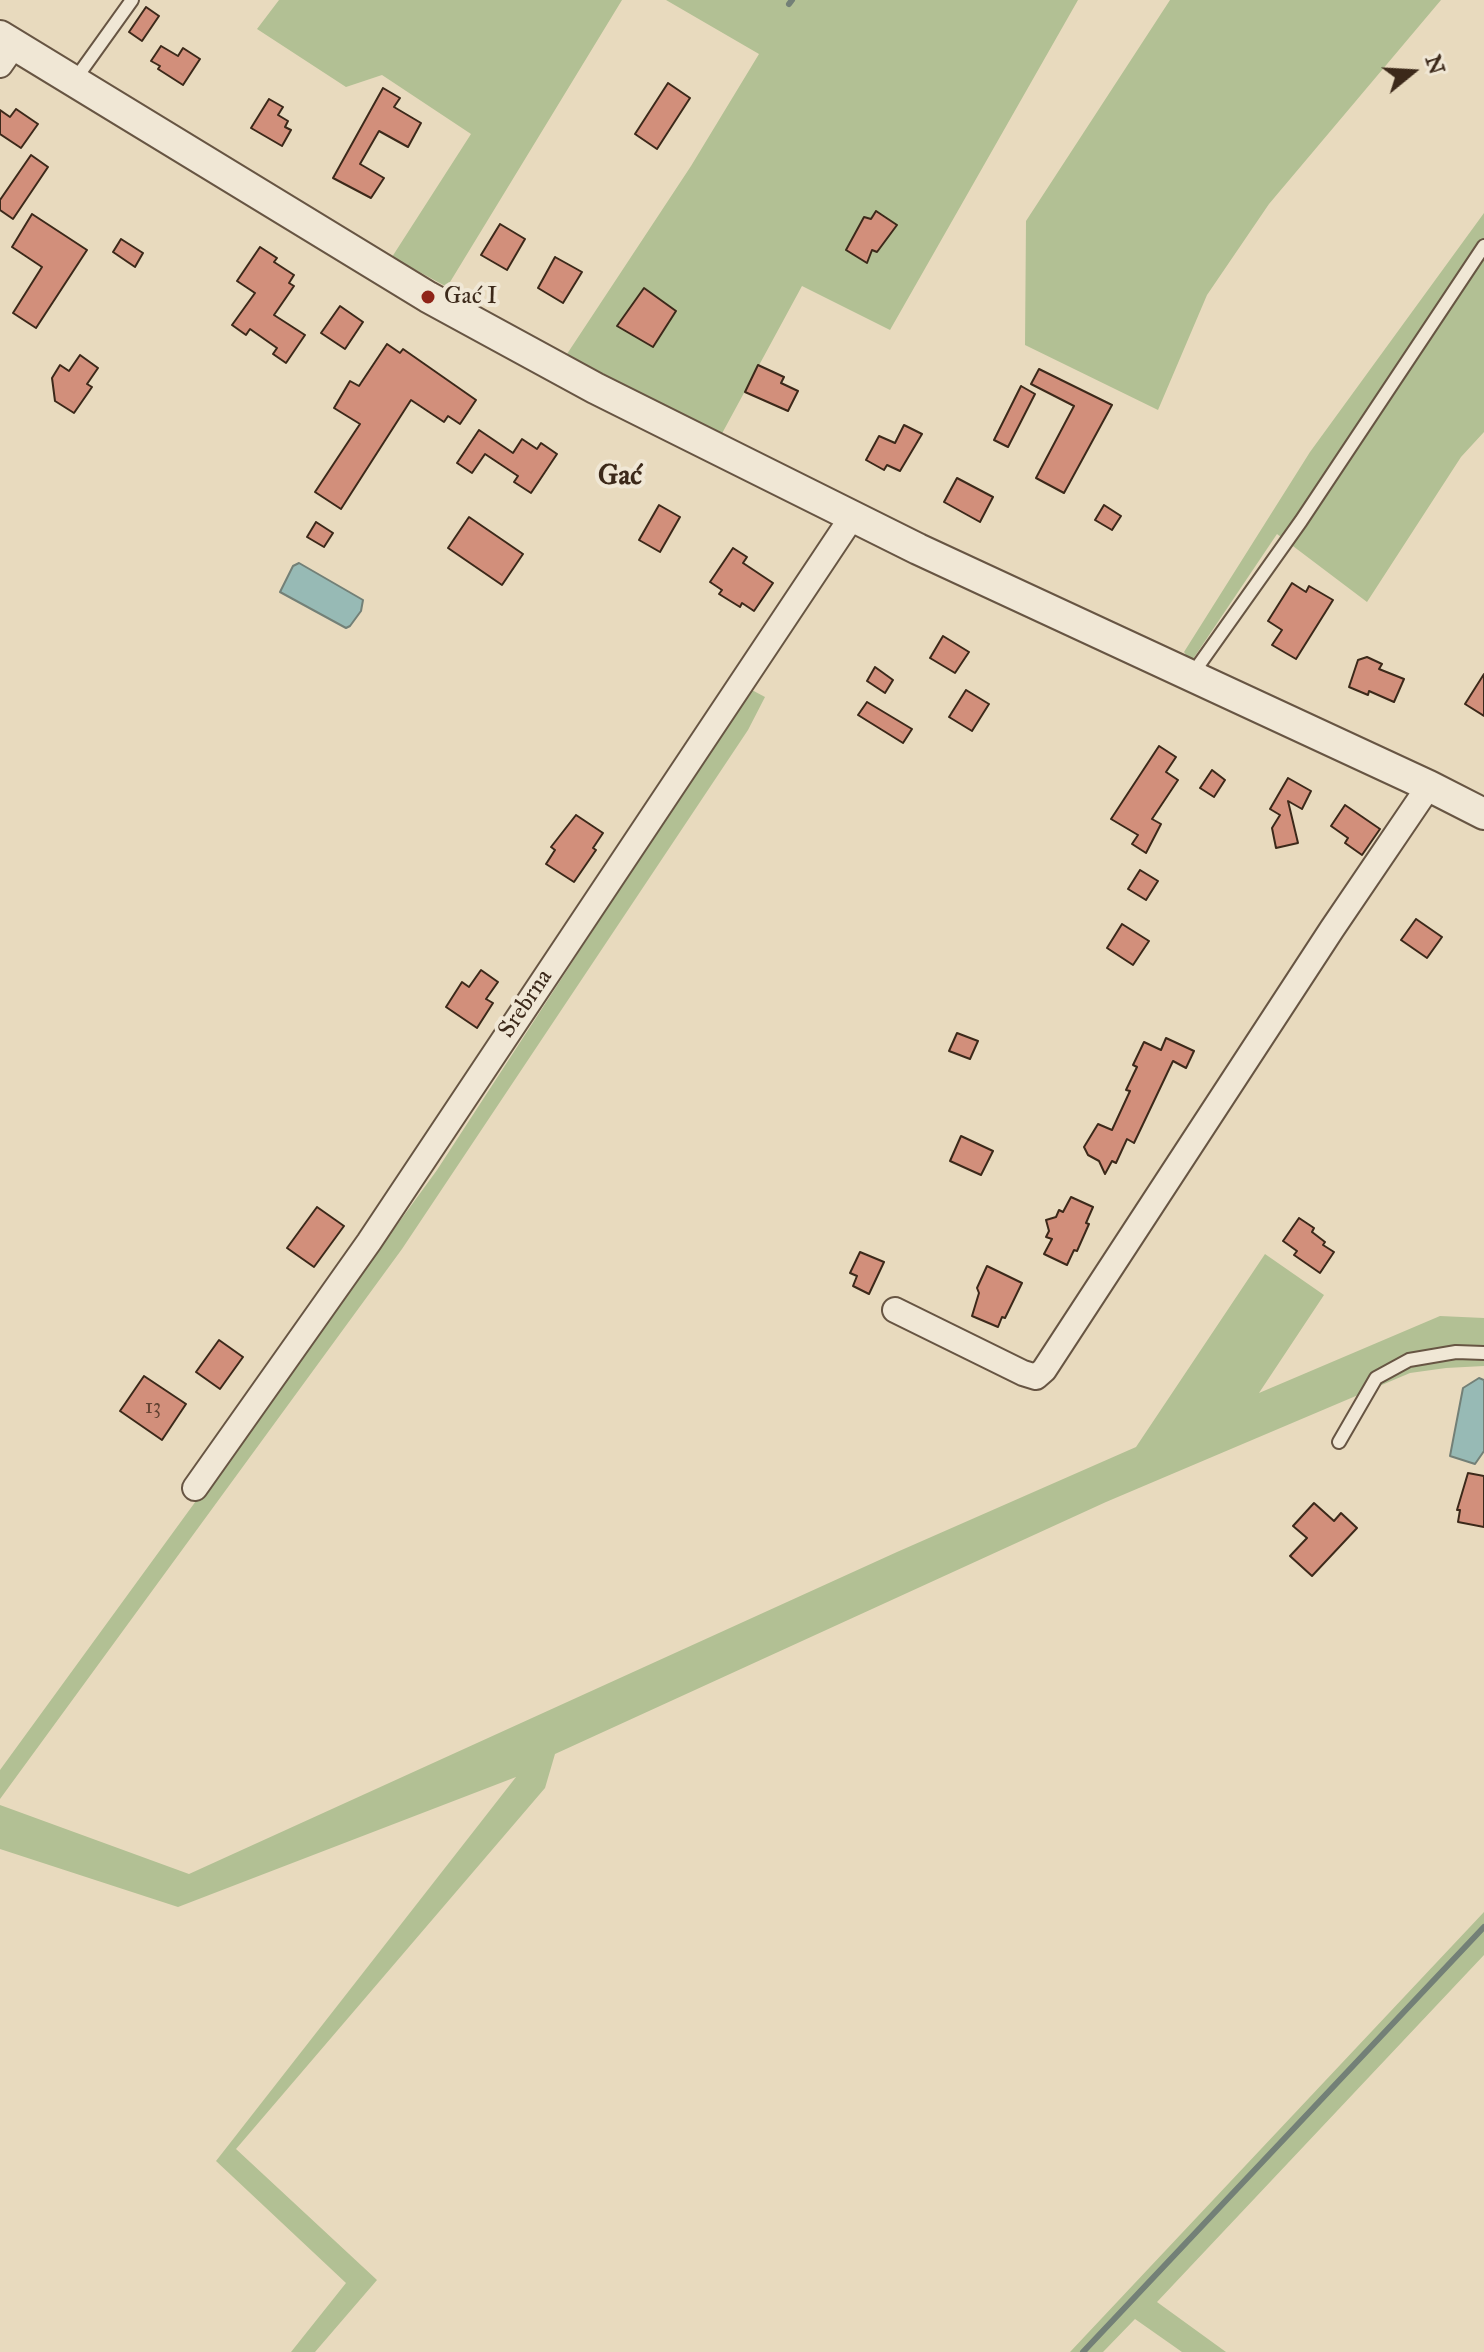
<!DOCTYPE html>
<html>
<head>
<meta charset="utf-8">
<style>
  body { margin:0 }
  #map { position:relative; width:1484px; height:2352px; overflow:hidden; background:#e8dabe; font-family:"IM FELL Great Primer",serif }
  canvas { display:block }
  .north { position:absolute; left:1372px; top:32px; width:80px; height:80px; -webkit-text-stroke:6px #f0e7d5; paint-order:stroke; rotate:72deg; font-size:22px; font-weight:700; line-height:32px; text-align:center; color:#3c291a }
  .north::after { content:''; display:block; margin:auto; width:28px; height:36px; background:#3c291a; clip-path:polygon(50% 0,100% 100%,50% 72%,0 100%) }
</style>
</head>
<body>
<div id="map">
<canvas width="1484" height="2352"></canvas>
<div class="north">N</div>
</div>
<script>
const ctx = document.querySelector('canvas').getContext('2d');
ctx.lineJoin = 'round';
function fillPath(path, color) { ctx.fillStyle = color; ctx.fill(path, 'evenodd'); }
const toPath = rows => new Path2D(rows.map(r => 'M' + r).join(''));
function stroke(path, color, width, dash) { ctx.strokeStyle = color; ctx.lineWidth = width; ctx.lineCap = dash ? 'butt' : 'round'; ctx.setLineDash(dash || []); ctx.stroke(path); }
function drawText(font, color, halo, rows, align = 'center') {
  ctx.font = font + ' "IM FELL Great Primer",serif'; ctx.lineWidth = 8; ctx.setLineDash([]); ctx.textBaseline = 'middle'; ctx.strokeStyle = halo; ctx.fillStyle = color; for (const [text, x, y, turn = 0] of rows) {
    ctx.save(); ctx.translate(x, y); ctx.rotate((+turn || 0) * Math.PI / 180); ctx.textAlign = isNaN(turn) ? turn : align; if (halo) ctx.strokeText(text, 0, 0); ctx.fillText(text, 0, 0); ctx.restore();
  }
}
const green = toPath([
  [279,0,622,0,447,287,392,257,471,134,382,75,346,87,257,29],
  [666,0,1078,0,890,330,802,286,719,439,567,354,691,166,759,54],
  [1170,0,1441,0,1269,204,1207,295,1158,410,1025,345,1026,221],
  [1484,213,1484,432,1461,457,1367,602,1277,534,1191,662,1184,652,1310,452],
  [750,689,765,697,748,730,402,1249,0,1799,0,1770,437,1170],
  [1265,1254,1324,1295,1259,1393,1440,1316,1484,1318,1484,1366,1446,1368,1410,1373,1106,1502,555,1754,545,1788,236,2149,377,2280,315,2352,291,2352,346,2283,216,2161,516,1777,178,1907,0,1849,0,1805,189,1874,897,1552,1136,1447],
  [1484,1912,1484,1955,1157,2302,1226,2352,1182,2352,1135,2319,1103,2352,1070,2352]
]);
const water = toPath([
  [299,563,363,600,361,611,350,626,346,628,280,592,293,566,299,563],
  [1479,1378,1484,1380,1484,1451,1475,1464,1450,1456,1463,1388,1479,1378]
]);
const stream = toPath([
  [789,4,792,0],
  [1083,2352,1484,1927]
]);
const building = toPath([
  [146,7,159,16,142,41,129,32,146,7],
  [161,46,178,56,183,48,200,59,183,85,158,69,160,66,151,61,161,46],
  [668,83,690,98,657,149,635,134,668,83],
  [383,88,400,98,394,107,421,123,408,147,379,131,360,164,384,178,371,198,333,178,383,88],
  [269,99,283,107,278,115,288,121,285,127,291,130,282,146,251,128,269,99],
  [16,109,38,124,21,148,0,134,0,110,10,117,16,109],
  [31,155,48,167,13,219,0,210,0,200,31,155],
  [876,211,897,225,877,252,872,250,867,263,846,250,864,217,871,219,876,211],
  [32,214,87,250,36,328,13,313,42,267,12,247,32,214],
  [500,224,525,239,507,270,481,255,500,224],
  [121,239,143,253,135,267,113,252,121,239],
  [260,247,277,258,274,262,294,275,289,283,294,286,274,315,305,335,286,363,273,354,277,348,250,329,246,335,232,325,255,293,237,281,260,247],
  [555,257,582,272,563,303,538,288,555,257],
  [644,288,676,311,653,347,617,326,644,288],
  [340,306,363,322,345,349,321,333,340,306],
  [387,344,400,353,403,349,476,400,460,424,448,416,444,422,411,400,341,509,315,492,360,424,334,408,350,381,359,386,387,344],
  [80,355,98,368,87,384,92,387,74,413,55,401,52,378,60,365,69,371,80,355],
  [758,365,784,377,781,383,798,391,788,411,745,392,758,365],
  [1039,369,1112,405,1064,493,1036,478,1074,406,1031,384,1039,369],
  [1021,386,1035,394,1008,447,994,440,1021,386],
  [904,425,922,434,900,471,887,465,884,470,866,460,879,436,895,443,904,425],
  [479,430,513,453,522,439,537,449,541,443,557,454,531,493,514,482,518,476,485,454,472,473,457,463,479,430],
  [957,478,993,497,980,522,944,502,957,478],
  [659,505,680,517,660,552,639,540,659,505],
  [1104,505,1121,516,1112,530,1095,520,1104,505],
  [469,517,523,554,502,585,448,548,469,517],
  [316,522,333,533,324,547,307,537,316,522],
  [733,548,747,557,743,563,773,583,754,611,742,603,740,607,719,594,722,590,710,582,733,548],
  [1292,583,1306,592,1309,586,1333,600,1296,659,1272,645,1282,630,1268,621,1292,583],
  [943,636,969,652,955,673,930,658,943,636],
  [1367,657,1382,664,1379,669,1404,679,1394,702,1369,691,1368,695,1349,687,1358,660,1367,657],
  [875,667,893,680,885,693,867,681,875,667],
  [1484,674,1484,716,1465,704,1484,674],
  [966,690,989,704,972,731,949,717,966,690],
  [867,702,912,729,903,743,858,715,867,702],
  [1159,746,1176,757,1166,772,1178,780,1152,819,1161,824,1146,853,1132,844,1138,835,1111,819,1159,746],
  [1212,770,1225,780,1214,797,1200,788,1212,770],
  [1288,778,1311,791,1302,809,1288,801,1298,843,1276,848,1272,828,1280,815,1270,809,1288,778],
  [1345,805,1380,829,1362,855,1345,843,1348,838,1331,826,1345,805],
  [576,815,603,833,593,848,596,850,574,882,546,864,555,850,551,847,576,815],
  [1140,870,1158,881,1146,900,1128,889,1140,870],
  [1416,919,1442,937,1427,958,1401,940,1416,919],
  [1122,924,1149,941,1133,965,1107,948,1122,924],
  [481,970,498,982,486,999,493,1003,477,1028,446,1007,462,982,469,987,481,970],
  [957,1033,978,1041,970,1059,949,1051,957,1033],
  [1166,1038,1194,1051,1186,1068,1173,1061,1134,1143,1127,1139,1116,1163,1112,1161,1105,1174,1099,1161,1088,1155,1084,1147,1098,1124,1112,1130,1130,1091,1126,1090,1137,1067,1133,1065,1144,1042,1161,1050,1166,1038],
  [961,1136,993,1151,981,1175,950,1161,961,1136],
  [1071,1197,1093,1207,1086,1223,1089,1224,1077,1251,1074,1250,1067,1265,1044,1254,1052,1239,1046,1237,1049,1231,1046,1220,1056,1217,1059,1210,1063,1212,1071,1197],
  [317,1207,344,1226,314,1267,287,1248,317,1207],
  [1299,1218,1314,1228,1312,1232,1325,1242,1323,1245,1334,1252,1320,1273,1294,1255,1297,1251,1283,1241,1299,1218],
  [860,1252,884,1262,869,1294,853,1286,857,1276,850,1273,860,1252],
  [987,1266,1022,1283,1005,1318,1002,1317,998,1327,972,1316,979,1293,977,1288,987,1266],
  [219,1340,243,1357,220,1389,196,1372,219,1340],
  [144,1376,186,1404,162,1440,120,1411,144,1376],
  [1468,1473,1484,1476,1484,1527,1458,1522,1460,1510,1457,1510,1468,1473],
  [1314,1503,1334,1521,1341,1513,1357,1528,1312,1576,1290,1556,1307,1538,1293,1526,1314,1503]
]);
const service = toPath([
  [74,81,132,0],
  [1191,676,1301,521,1484,246],
  [1339,1442,1376,1378,1409,1360,1456,1352,1484,1353]
]);
const minor = toPath([
  [0,65,14,45],
  [895,1310,1023,1373,1036,1377,1044,1370,1332,929,1429,786],
  [195,1488,369,1242,852,517]
]);
const tertiary = toPath([
  [0,36,428,297,595,388,918,549,1429,786,1484,814]
]);
const markers = [
  [428,297,8,"#8f2418"]
];
const numberNames = [
  ["13",153,1408]
];
const poiNames = [
  ["Gać I",444,297]
];
const streetNames = [
  ["Srebrna",526,1004,-56]
];
const quarterNames = [
  ["Gać",620,477]
];
fillPath(green, '#b2c094');
fillPath(water, '#97bab5');
stroke(water, '#738077', 2);
stroke(stream, '#738077', 6);
fillPath(building, '#d28f7b');
stroke(building, '#3c291a', 2);
stroke(service, '#675543', 16);
stroke(minor, '#675543', 28);
stroke(tertiary, '#675543', 34);
stroke(service, '#f0e7d5', 12);
stroke(minor, '#f0e7d5', 24);
stroke(tertiary, '#f0e7d5', 30);
for (const [x, y, r, color] of markers) { const dot = new Path2D(); dot.arc(x, y, r, 0, 2 * Math.PI); ctx.fillStyle = color; ctx.fill(dot); stroke(dot, '#f0e7d5', 3); }
drawText('20px', '#624232', null, numberNames);
drawText('24px', '#3c291a', '#f0e7d5', poiNames, 'left');
drawText('24px', '#3c291a', '#f0e7d5', streetNames);
drawText('bold 28px', '#3c291a', '#f0e7d5', quarterNames);
</script>
</body>
</html>
